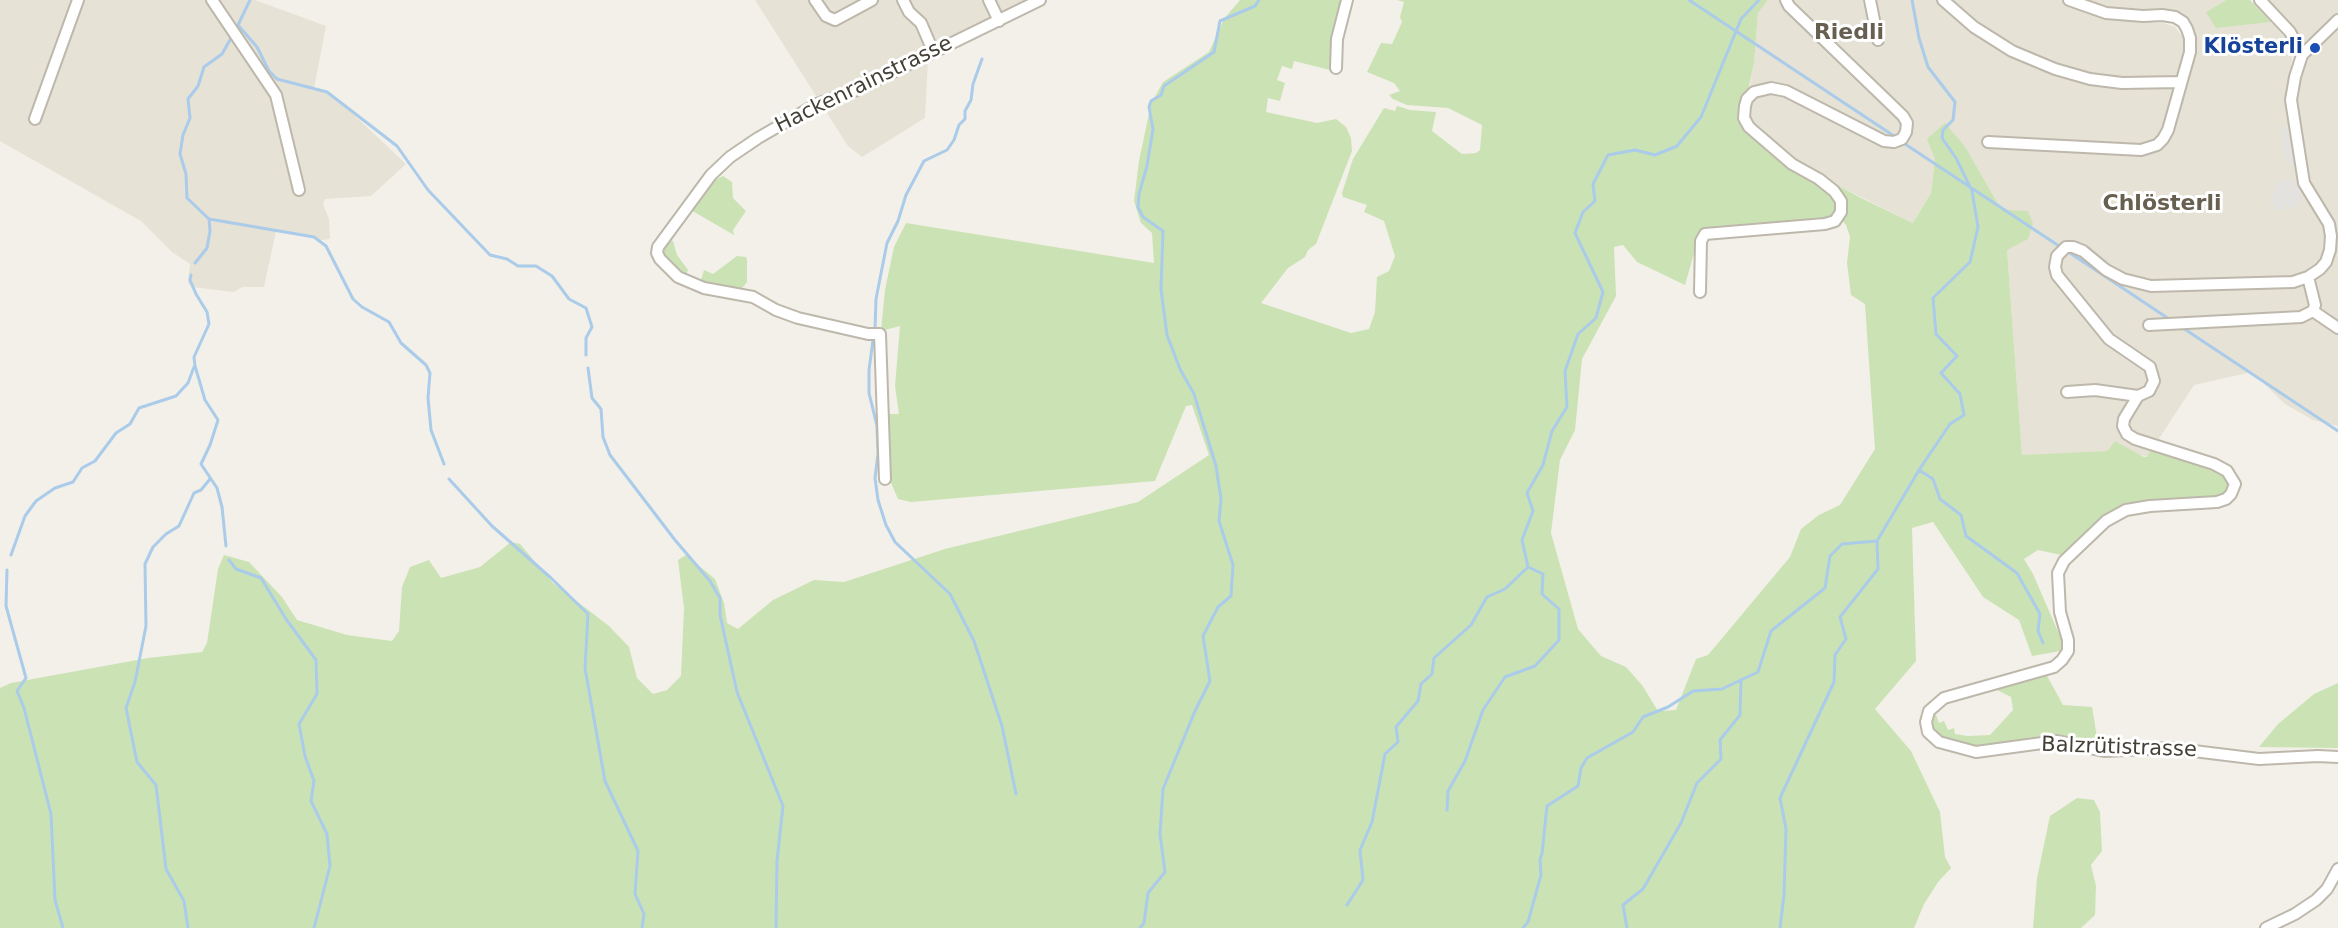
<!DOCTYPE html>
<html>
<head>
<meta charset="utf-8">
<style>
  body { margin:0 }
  canvas { display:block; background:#f2f0e8 }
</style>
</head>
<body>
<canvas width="2338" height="928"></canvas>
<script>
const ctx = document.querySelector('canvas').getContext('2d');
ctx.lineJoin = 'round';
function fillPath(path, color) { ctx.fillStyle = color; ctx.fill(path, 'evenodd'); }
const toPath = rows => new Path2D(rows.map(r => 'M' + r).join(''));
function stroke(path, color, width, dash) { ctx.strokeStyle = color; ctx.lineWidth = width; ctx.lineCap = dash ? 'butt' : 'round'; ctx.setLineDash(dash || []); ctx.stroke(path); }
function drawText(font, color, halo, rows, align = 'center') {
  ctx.font = font + ' "DejaVu Sans",sans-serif'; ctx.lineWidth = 6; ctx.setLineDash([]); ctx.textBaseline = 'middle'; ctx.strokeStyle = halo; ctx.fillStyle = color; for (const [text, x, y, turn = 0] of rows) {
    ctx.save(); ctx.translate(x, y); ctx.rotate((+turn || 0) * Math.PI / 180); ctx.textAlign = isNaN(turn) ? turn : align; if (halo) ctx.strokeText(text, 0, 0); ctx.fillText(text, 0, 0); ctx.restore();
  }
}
const residential = toPath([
  [0,0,255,0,326,26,314,88,335,97,406,164,371,196,325,199,323,204,329,219,330,239,322,240,276,231,264,287,242,287,234,292,192,287,188,283,190,264,172,252,141,221,0,141],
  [755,0,1034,0,928,59,925,118,862,157,848,146],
  [1768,0,1937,0,1960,22,1988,43,2044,71,2075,80,2123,87,2161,87,2128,79,2091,75,2045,62,1990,34,1948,0,2060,0,2122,20,2163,23,2175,27,2181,35,2194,30,2190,22,2181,14,2170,10,2114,10,2082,0,2226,0,2206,12,2263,23,2271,22,2286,39,2291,50,2292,61,2290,70,2301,76,2307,60,2338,25,2338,426,2313,420,2285,404,2252,372,2194,385,2147,457,2135,453,2115,441,2107,451,2022,456,2007,250,2008,210,1998,204,1966,148,1935,159,1931,193,1913,223,1799,166,1753,128,1746,108,1754,63,1758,13],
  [2266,0,2338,0,2338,14,2304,47]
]);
const green = toPath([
  [1240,0,1345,0,1334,71,1294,61,1292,69,1282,66,1277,80,1285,83,1280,101,1268,98,1266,112,1317,123,1336,119,1346,127,1351,138,1352,151,1316,244,1308,250,1305,257,1288,268,1261,303,1351,333,1369,329,1375,312,1377,277,1389,271,1395,256,1384,221,1364,212,1367,205,1343,197,1342,193,1353,159,1384,108,1395,111,1397,106,1410,110,1436,112,1432,131,1462,154,1476,153,1480,150,1482,125,1448,108,1407,105,1393,99,1389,95,1400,91,1394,83,1367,72,1381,43,1392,44,1402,22,1400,17,1404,2,1397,0,1768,0,1758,13,1754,63,1742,119,1830,191,1839,203,1834,218,1746,228,1716,228,1704,230,1698,239,1685,285,1637,262,1623,245,1614,247,1616,296,1582,359,1575,430,1560,460,1551,533,1578,629,1601,656,1626,667,1642,685,1658,711,1676,710,1696,659,1708,655,1790,557,1801,529,1819,515,1840,505,1875,449,1865,304,1851,295,1847,263,1850,237,1846,225,1841,219,1844,213,1828,180,1861,198,1913,223,1931,193,1935,159,1927,139,1945,123,1966,148,1998,204,2008,210,2028,211,2033,224,2028,239,2007,250,2022,455,2107,451,2115,441,2144,457,2147,457,2152,447,2221,471,2230,485,2222,498,2115,511,2066,556,2038,550,2024,559,2033,574,2066,650,2032,656,2019,620,1983,597,1933,522,1912,528,1916,661,1875,709,1911,751,1940,812,1945,857,1951,868,1938,882,1924,904,1914,928,0,928,0,688,11,683,148,658,202,652,207,643,218,569,224,555,249,562,282,597,297,620,347,635,392,641,399,631,402,587,410,567,429,560,441,578,480,567,511,542,520,544,553,583,609,626,629,647,637,678,653,694,667,690,681,676,684,608,678,560,686,555,715,579,724,603,727,623,738,629,773,600,814,580,844,582,945,549,1138,502,1209,455,1192,405,1186,406,1155,481,911,502,898,499,889,478,889,414,899,414,895,386,900,326,881,331,885,290,894,247,906,223,1154,263,1152,233,1141,223,1134,201,1139,161,1151,104,1163,82,1209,52,1224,19],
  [2226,0,2250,0,2271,22,2216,28,2206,12],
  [723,176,732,182,733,198,746,211,733,230,734,235,689,209,705,185],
  [666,239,673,241,677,255,688,270,686,275,682,275,665,258,662,250],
  [737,256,746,257,747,260,747,282,744,286,739,290,704,284,701,280,704,270,713,274],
  [2045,672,2063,705,2092,707,2099,749,2079,744,1991,750,1947,743,1932,733,1930,714,1934,709,1939,723,1944,721,1948,730,1954,728,1955,734,1968,736,1990,735,2013,710,2011,697,1995,689],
  [2338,683,2338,748,2259,747,2278,724,2314,694],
  [2077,798,2094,800,2100,812,2102,851,2091,865,2096,886,2095,915,2081,928,2033,928,2037,878,2050,816]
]);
const parking = toPath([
  [2282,125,2288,129,2294,166,2286,162,2280,127],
  [2279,180,2295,181,2296,187,2301,191,2299,194,2304,198,2292,210,2287,205,2283,211,2272,210,2276,204,2268,203]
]);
const stream = toPath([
  [1689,0,1897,138],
  [238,25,257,47,269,71,277,79,327,92,397,146,428,190,490,255,507,259,518,266,536,266,552,276,569,299,586,308,592,327,586,338,586,355],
  [238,25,250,0],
  [1902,142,2062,248],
  [209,219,314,237,326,246,353,299,362,307,389,322,401,343,426,365,430,373,428,398,431,430,444,464],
  [209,219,187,198,186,174,180,154,183,135,190,118,188,99,198,86,204,67,222,54,231,38],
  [2067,251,2172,321],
  [195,263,207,248,210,231,209,219],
  [191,275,190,280,196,294,207,312,209,324,194,357,195,366,205,400,218,420,210,445,201,464,217,488,222,507,226,546],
  [2180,326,2338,431],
  [875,329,876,299,887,243,898,221,906,195,924,161,947,150,954,140,959,125,965,119,965,111,971,100,973,84,982,59],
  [873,340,869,370,869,393,877,426,878,454,875,478,878,500,886,525,895,542,950,594,974,641,1002,726,1016,794],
  [588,368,592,398,601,409,603,437,610,455,675,540,710,581,720,598,720,615,737,692,783,806,777,861,776,928],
  [1919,470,1933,479,1940,499,1961,515,1966,536,2017,573,2040,614,2038,631,2043,643],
  [449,479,492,526,551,578,588,614,585,668,605,781,638,851,635,894,644,914,642,928],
  [11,555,25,516,36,501,55,488,73,482,82,468,95,461,116,433,130,424,139,408,176,396,188,383,194,367],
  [229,560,236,569,261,578,286,619,316,660,317,694,299,724,305,756,314,781,311,801,327,834,330,866,314,928],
  [1528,567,1522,540,1533,511,1527,493,1543,465,1552,431,1567,407,1565,371,1578,334,1596,318,1603,292,1575,233,1583,212,1595,201,1593,184,1608,155,1635,150,1655,155,1677,146,1701,117,1741,19,1759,0],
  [7,570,6,606,26,678,17,691,24,708,51,814,55,900,63,928],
  [1447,810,1448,791,1465,761,1483,710,1505,677,1535,666,1559,640,1559,609,1542,594,1543,574,1528,567],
  [1347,905,1363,880,1360,850,1372,822,1385,754,1398,742,1396,727,1418,701,1421,684,1432,674,1434,658,1471,625,1487,597,1505,589,1528,567],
  [188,928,184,901,166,869,156,785,137,762,126,708,135,682,146,626,145,564,153,547,166,534,179,526,194,493,201,490,210,479],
  [1140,928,1144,923,1148,893,1165,872,1160,834,1163,789,1195,711,1210,681,1203,636,1218,607,1231,596,1233,565,1219,521,1221,499,1216,466,1194,394,1180,369,1167,335,1161,289,1163,231,1143,217,1138,207,1139,194,1147,166,1153,129,1149,107,1151,101,1161,95,1164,86,1214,52,1220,21,1255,6,1259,0],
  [1523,928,1528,922,1541,875,1540,859,1542,854,1547,806,1578,786,1581,768,1587,758,1633,732,1643,717,1668,707,1693,691,1722,689,1741,680],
  [1627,928,1623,905,1643,889,1681,823,1697,783,1721,759,1720,740,1740,715,1741,680,1758,672,1771,631,1825,588,1830,556,1842,544,1877,541],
  [1780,928,1784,895,1786,829,1780,798,1834,682,1835,655,1846,639,1840,617,1878,569,1877,541,1919,470,1950,424,1964,415,1960,394,1941,373,1957,356,1936,334,1933,298,1970,262,1978,227,1972,191,1956,158,1942,138,1943,130,1953,120,1955,102,1928,67,1919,38,1912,0]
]);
const minor = toPath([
  [212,0,276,95,299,190],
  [815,0,826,16,835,20,872,0],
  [903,0,909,12,921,23,933,51],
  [989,0,999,21],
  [1870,0,1878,40],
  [1943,0,1974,27,2012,51,2055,69,2090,79,2122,83,2180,82],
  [2260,0,2290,32,2302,55],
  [1336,68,1337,39,1347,0],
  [35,119,78,0],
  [1988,142,2141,150,2157,145,2163,139,2168,130,2190,52,2190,38,2187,29,2183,22,2175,17,2162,15,2143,16,2106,13,2069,0],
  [1700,292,1701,241,1705,234,1825,224,1835,221,1841,212,1841,201,1834,191,1819,179,1792,164,1749,127,1744,118,1745,106,1747,99,1754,92,1771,88,1786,91,1884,141,1894,142,1902,139,1906,132,1907,123,1903,116,1789,6,1786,0],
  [2313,311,2338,328],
  [2149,325,2301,317,2313,311,2315,305,2308,277],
  [2067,392,2095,390,2138,396,2149,391,2154,381,2150,367,2109,339,2057,275,2055,267,2057,256,2066,247,2073,247,2083,251,2106,270,2123,279,2151,286,2293,282,2308,277,2320,269,2326,262,2330,250,2331,236,2329,224,2304,183,2291,100,2295,77,2302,55,2338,20],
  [2138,396,2124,419,2123,426,2127,434,2135,439,2214,464,2227,471,2235,484,2231,494,2226,499,2217,502,2150,506,2126,510,2106,521,2064,561,2058,573,2060,612,2068,640,2068,651,2062,660,2054,667,1944,698,1929,711,1926,722,1928,732,1939,742,1976,752,2057,741,2104,751,2169,748,2259,759,2318,756,2338,757],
  [885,479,880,334,868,334,798,318,776,310,753,297,704,288,678,277,660,259,657,253,658,247,711,175,730,157,758,138,817,104,850,93,1040,0],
  [2266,928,2295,914,2316,900,2327,889,2338,869]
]);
const markers = [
  [2315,48,6,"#1a4fb4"]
];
const transitNames = [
  ["Klösterli",2303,48]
];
const streetNames = [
  ["Hackenrainstrasse",864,85,-26],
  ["Balzrütistrasse",2119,748,2]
];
const neighbourhoodNames = [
  ["Riedli",1849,33],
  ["Chlösterli",2162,204]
];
fillPath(residential, '#e6e2d6');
fillPath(green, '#cbe3b4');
fillPath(parking, '#e4e2df');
stroke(stream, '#aacbe9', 3);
stroke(minor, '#bdb8ab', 14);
stroke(minor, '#fff', 10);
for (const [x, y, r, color] of markers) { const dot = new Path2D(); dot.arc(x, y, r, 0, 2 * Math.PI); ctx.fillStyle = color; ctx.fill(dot); stroke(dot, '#fff', 2); }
drawText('bold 21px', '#164399', '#fff', transitNames, 'right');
drawText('21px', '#454037', '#fff', streetNames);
drawText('bold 22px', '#675f4f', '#fff', neighbourhoodNames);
</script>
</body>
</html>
